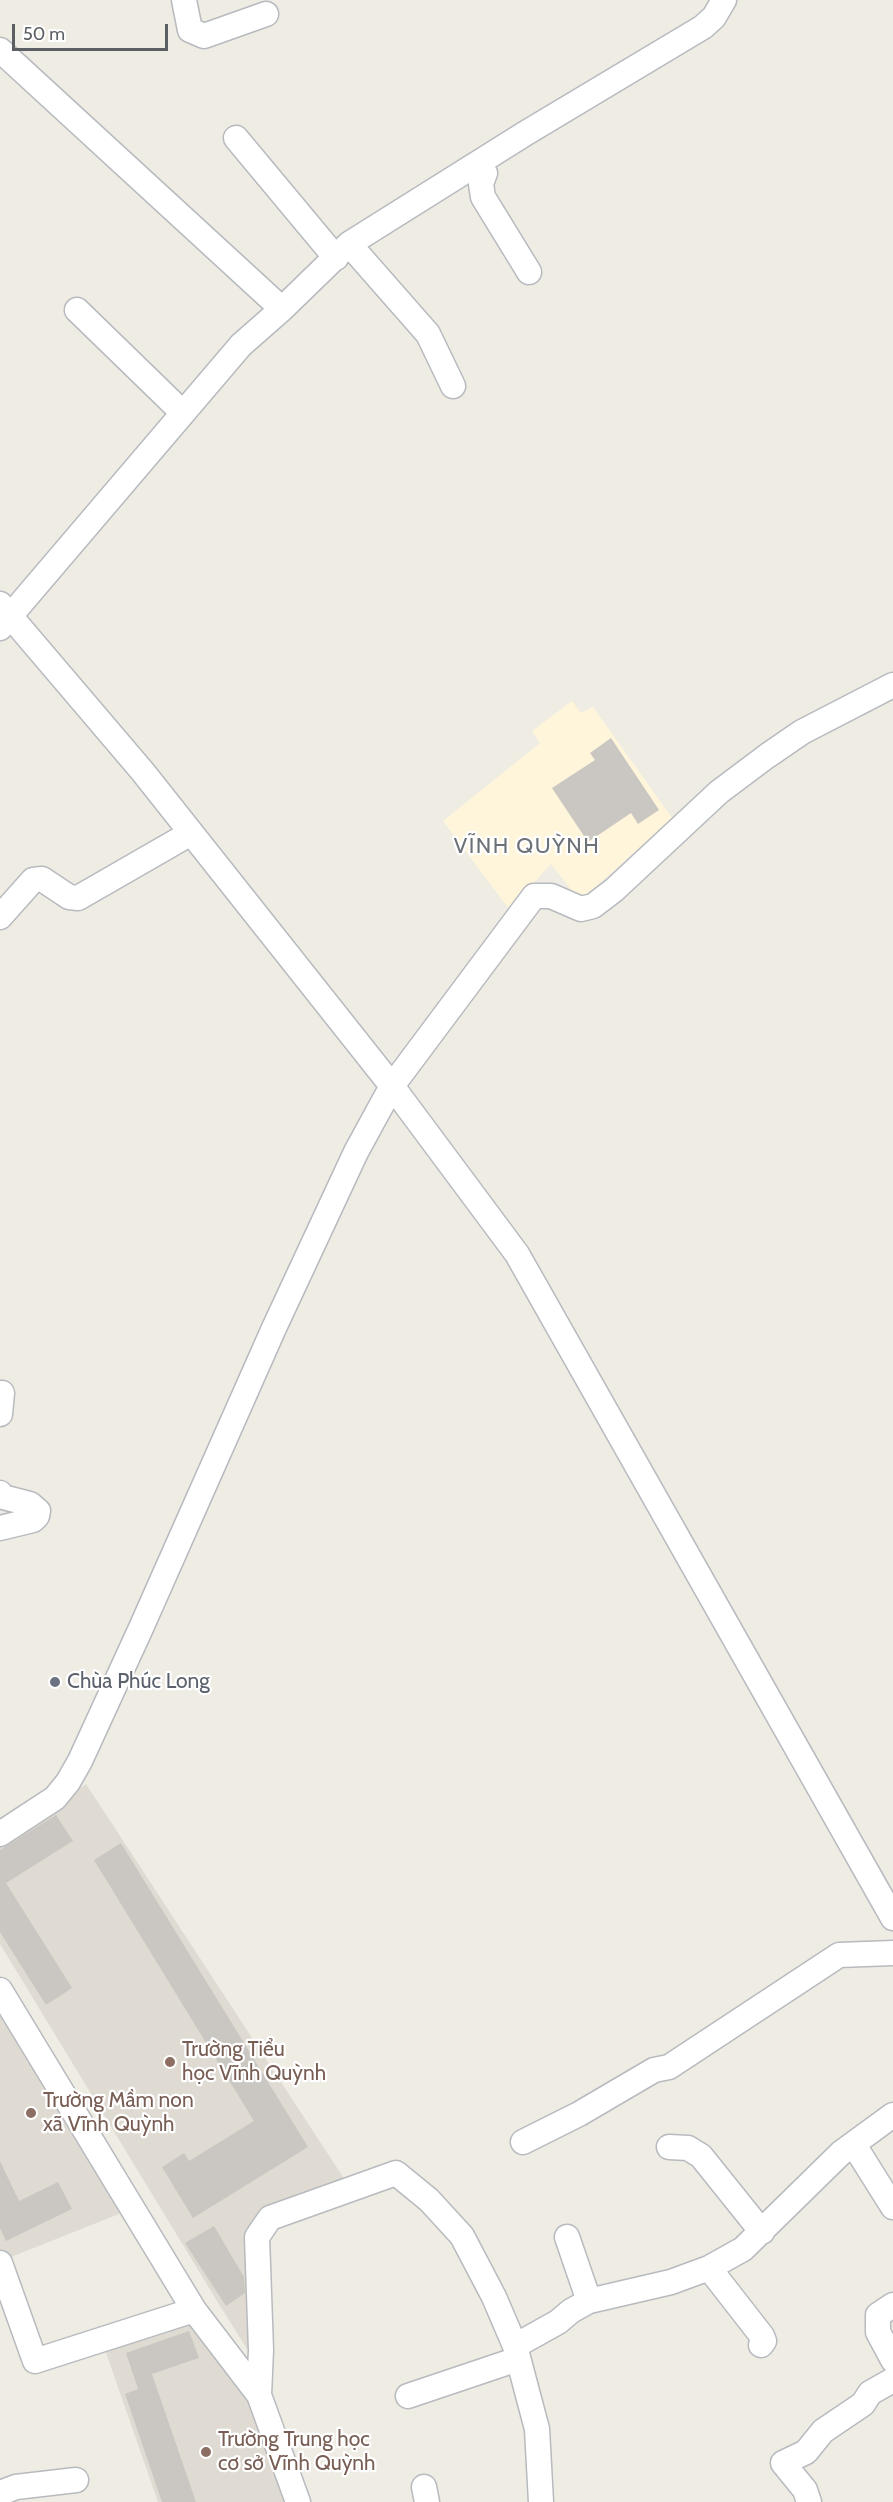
<!DOCTYPE html>
<html>
<head>
<meta charset="utf-8">
<style>
  body { margin:0 }
  #map { position:relative; width:893px; height:2502px; overflow:hidden; background:#efece4; font-family:Cabin,sans-serif }
  canvas { display:block }
  .scale { position:absolute; left:12px; top:24px; width:156px; height:27px; box-sizing:border-box; border:3px solid #5c6065; border-top:0; padding-left:8px; font-size:18px; line-height:21px; white-space:nowrap; color:#5c6065; -webkit-text-stroke:4px #fff; paint-order:stroke }
</style>
</head>
<body>
<div id="map">
<canvas width="893" height="2502"></canvas>
<div class="scale">50 m</div>
</div>
<script>
const ctx = document.querySelector('canvas').getContext('2d');
ctx.lineJoin = 'round';
function fillPath(path, color) { ctx.fillStyle = color; ctx.fill(path, 'evenodd'); }
const toPath = rows => new Path2D(rows.map(r => 'M' + r).join(''));
function stroke(path, color, width, dash) { ctx.strokeStyle = color; ctx.lineWidth = width; ctx.lineCap = dash ? 'butt' : 'round'; ctx.setLineDash(dash || []); ctx.stroke(path); }
function drawText(font, color, halo, rows, align = 'center') {
  ctx.font = font + ' Cabin,sans-serif'; ctx.lineWidth = 4.5; ctx.setLineDash([]); ctx.textBaseline = 'middle'; ctx.strokeStyle = halo; ctx.fillStyle = color; for (const [text, x, y, turn = 0] of rows) {
    ctx.save(); ctx.translate(x, y); ctx.rotate((+turn || 0) * Math.PI / 180); ctx.textAlign = isNaN(turn) ? turn : align; if (halo) ctx.strokeText(text, 0, 0); ctx.fillText(text, 0, 0); ctx.restore();
  }
}
const commercial = toPath([
  [572,701,581,713,593,707,672,818,580,901,551,864,509,909,443,821,540,743,532,731]
]);
const education = toPath([
  [86,1784,345,2180,256,2215,253,2348,247,2349,217,2301,0,1944,0,1843],
  [0,2013,124,2212,11,2257,0,2249],
  [193,2317,253,2402,289,2502,158,2502,103,2344]
]);
const building = toPath([
  [611,738,659,810,638,824,631,813,588,842,552,788,595,760,590,753],
  [56,1815,73,1841,6,1883,72,1988,46,2005,0,1932,0,1850],
  [121,1843,308,2147,193,2218,162,2167,184,2153,189,2161,254,2121,94,1860],
  [0,2161,19,2201,58,2182,72,2209,6,2241,0,2228],
  [214,2226,244,2277,245,2293,226,2306,185,2243],
  [189,2331,199,2358,152,2374,196,2502,162,2502,125,2394,138,2389,126,2353]
]);
const minor = toPath([
  [184,0,190,30,204,36,266,14],
  [0,50,282,309],
  [236,138,336,258],
  [478,164,485,173,481,184,483,197,529,272],
  [349,244,428,334,453,386],
  [77,310,183,413],
  [0,604,143,772,392,1086,517,1254,893,1918],
  [0,628,241,345,282,309,349,244,526,133,703,27,714,17,724,0],
  [0,917,33,880,42,879,69,897,78,898,191,833],
  [0,1414,2,1393],
  [0,1493,3,1497,30,1504,38,1511,37,1516,33,1520,0,1528],
  [0,1834,55,1798,68,1782,80,1761,141,1628,274,1328,356,1152,392,1086,534,896,551,896,581,909,593,906,614,890,719,792,767,756,802,732,893,685],
  [0,1990,194,2310,259,2395,298,2502],
  [523,2142,579,2114,654,2070,669,2067,839,1955,893,1953],
  [854,2145,893,2207],
  [669,2147,688,2148,701,2156,762,2232],
  [567,2237,589,2301],
  [0,2263,35,2361,194,2310],
  [709,2268,762,2336,764,2341,761,2345],
  [893,2305,878,2315,878,2332,893,2360],
  [515,2346,558,2322,571,2311,589,2301,671,2282,709,2268,743,2249,841,2153,893,2115],
  [259,2395,261,2350,257,2237,270,2218,396,2173,429,2200,462,2236,494,2297,515,2346,537,2429,541,2502],
  [408,2396,518,2359],
  [424,2487,427,2502],
  [0,2493,16,2487,76,2480],
  [809,2502,805,2490,783,2463,806,2452,823,2431,863,2404,870,2393,893,2380]
]);
const markers = [
  [55,1682,6,"#6b7280"],
  [170,2062,6,"#8d6e63"],
  [31,2113,6,"#8d6e63"],
  [206,2452,6,"#8d6e63"]
];
const worshipNames = [
  ["Chùa Phúc Long",67,1682]
];
const educationNames = [
  ["Trường Tiểu",182,2050],
  ["học Vĩnh Quỳnh",182,2074],
  ["Trường Mầm non",43,2101],
  ["xã Vĩnh Quỳnh",43,2125],
  ["Trường Trung học",218,2440],
  ["cơ sở Vĩnh Quỳnh",218,2464]
];
const neighbourhoodNames = [
  ["VĨNH QUỲNH",527,847]
];
fillPath(commercial, '#fef5da');
fillPath(education, '#dfdbd2');
fillPath(building, '#cac7c2');
stroke(minor, '#b7babe', 27);
stroke(minor, '#fff', 24);
for (const [x, y, r, color] of markers) { const dot = new Path2D(); dot.arc(x, y, r, 0, 2 * Math.PI); ctx.fillStyle = color; ctx.fill(dot); stroke(dot, '#fff', 2); }
drawText('21px', '#5b616d', '#fff', worshipNames, 'left');
drawText('21px', '#785e54', '#fff', educationNames, 'left');
ctx.letterSpacing = '1.5px';
drawText('22px', '#6d7277', '#fff', neighbourhoodNames);
ctx.letterSpacing = '0px';
</script>
</body>
</html>
